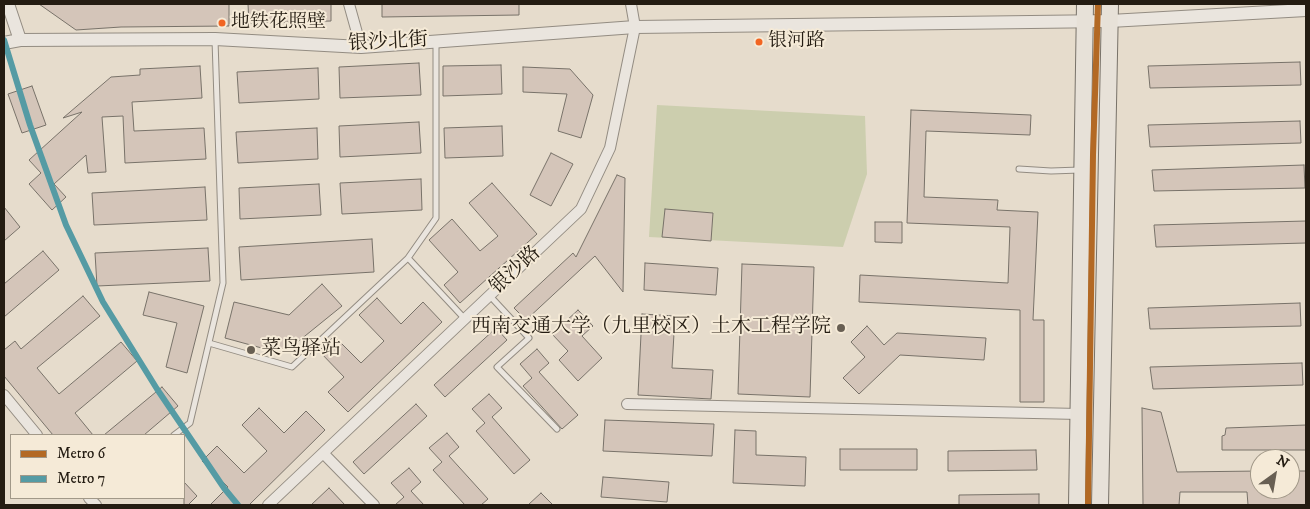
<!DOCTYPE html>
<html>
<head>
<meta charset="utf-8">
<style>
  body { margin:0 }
  #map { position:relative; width:1310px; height:509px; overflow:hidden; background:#e6dccc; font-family:"IM FELL DW Pica",serif }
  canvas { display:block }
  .frame { position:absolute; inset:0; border:5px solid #241c12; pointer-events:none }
  .legend { position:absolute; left:10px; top:434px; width:175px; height:65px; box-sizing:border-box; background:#f5ead7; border:1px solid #a19888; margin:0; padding:6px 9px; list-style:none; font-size:15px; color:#241c12 }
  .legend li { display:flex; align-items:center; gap:10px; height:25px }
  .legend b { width:25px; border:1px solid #a19888 }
  .north { position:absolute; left:1250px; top:449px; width:50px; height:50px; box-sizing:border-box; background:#f5ead7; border:1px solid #a19888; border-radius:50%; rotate:32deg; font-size:14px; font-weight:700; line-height:20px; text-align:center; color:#241c12 }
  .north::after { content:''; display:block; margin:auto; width:18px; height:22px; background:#685f53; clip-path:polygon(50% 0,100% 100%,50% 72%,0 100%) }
</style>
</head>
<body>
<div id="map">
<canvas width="1310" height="509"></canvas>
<div class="frame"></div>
<ul class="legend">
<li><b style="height:6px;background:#b36924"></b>Metro 6</li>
<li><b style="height:6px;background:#559ba4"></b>Metro 7</li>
</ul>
<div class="north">N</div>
</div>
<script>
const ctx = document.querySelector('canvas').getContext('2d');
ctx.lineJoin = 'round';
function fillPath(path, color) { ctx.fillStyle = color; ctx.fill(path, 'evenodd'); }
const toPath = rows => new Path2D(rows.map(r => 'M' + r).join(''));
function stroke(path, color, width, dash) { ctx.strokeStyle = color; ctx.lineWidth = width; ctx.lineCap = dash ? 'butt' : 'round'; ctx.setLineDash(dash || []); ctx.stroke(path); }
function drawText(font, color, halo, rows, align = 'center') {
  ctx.font = font + ' "IM FELL DW Pica","Noto Serif SC",serif'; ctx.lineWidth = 4; ctx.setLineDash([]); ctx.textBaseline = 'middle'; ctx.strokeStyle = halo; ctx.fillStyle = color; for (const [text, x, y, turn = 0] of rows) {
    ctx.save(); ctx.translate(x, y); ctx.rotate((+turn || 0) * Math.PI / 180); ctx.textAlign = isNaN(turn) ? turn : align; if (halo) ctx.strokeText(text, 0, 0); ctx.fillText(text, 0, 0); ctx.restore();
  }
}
const green = toPath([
  [657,105,865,116,867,174,843,247,649,237]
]);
const building = toPath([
  [39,4,229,4,229,26,121,27,76,30,39,4],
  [248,4,331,4,331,21,249,23,248,4],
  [382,4,519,4,519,15,382,17,382,4],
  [1300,62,1301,85,1150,88,1148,66,1300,62],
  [419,63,421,95,340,98,339,67,419,63],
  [501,65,502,94,443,96,443,66,501,65],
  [200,66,202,98,132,102,134,131,204,128,206,159,125,163,123,116,102,117,106,172,88,173,86,155,54,184,66,197,52,210,29,184,41,173,29,160,82,112,63,118,111,77,140,75,140,69,200,66],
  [523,67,570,69,593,95,581,138,558,131,567,94,523,92,523,67],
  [318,68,319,99,239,103,237,72,318,68],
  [32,86,46,125,22,133,8,94,32,86],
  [911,110,1031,115,1030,135,926,131,924,197,998,200,997,210,1038,212,1033,320,1044,320,1044,402,1020,402,1020,310,859,302,860,275,1008,283,1010,227,907,223,911,110],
  [1300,121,1301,143,1150,147,1148,125,1300,121],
  [419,122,421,153,340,157,339,126,419,122],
  [502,126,503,156,445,158,444,128,502,126],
  [317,128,318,159,238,163,236,132,317,128],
  [551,153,573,164,551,206,530,195,551,153],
  [1304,165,1305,188,1154,191,1152,170,1304,165],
  [617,175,625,178,623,292,595,256,526,320,514,308,573,253,576,257,617,175],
  [421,179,422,210,342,214,340,183,421,179],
  [492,183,537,234,460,303,444,285,458,272,429,240,452,219,480,251,498,236,469,203,492,183],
  [319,184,321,215,240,219,239,188,319,184],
  [205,187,207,220,94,225,92,193,205,187],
  [4,207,20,227,4,241,4,207],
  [665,209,713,213,711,241,662,237,665,209],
  [1306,221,1306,243,1156,247,1154,225,1306,221],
  [875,222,902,222,902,243,875,242,875,222],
  [372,239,374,272,241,280,239,247,372,239],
  [208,248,210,281,97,286,95,253,208,248],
  [43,251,59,270,4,317,4,284,43,251],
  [645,263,718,268,716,295,644,290,645,263],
  [742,264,814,267,810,397,738,394,742,264],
  [322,284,342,306,300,340,280,353,225,338,234,302,289,315,322,284],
  [149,292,204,306,187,373,166,367,177,323,143,315,149,292],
  [83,296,100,316,37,368,59,394,121,342,137,361,75,413,93,435,53,435,4,376,4,350,15,341,21,349,83,296],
  [377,298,401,324,423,302,442,322,348,412,328,392,344,377,319,351,334,336,361,363,384,341,359,315,377,298],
  [1300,303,1301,326,1150,329,1148,308,1300,303],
  [578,310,593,326,582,336,602,358,578,381,559,360,568,351,552,334,578,310],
  [642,314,675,316,672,368,713,370,711,399,638,395,642,314],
  [867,326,884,345,897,333,986,338,984,360,900,355,859,394,843,378,865,357,851,342,867,326],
  [496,328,507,340,445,397,434,385,496,328],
  [537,349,549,363,539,372,578,415,562,429,523,386,532,378,520,364,537,349],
  [1302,363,1303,385,1153,389,1150,367,1302,363],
  [162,387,178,406,144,435,104,435,162,387],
  [489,394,502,408,492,417,530,460,514,474,476,431,485,423,472,409,489,394],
  [416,404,427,416,364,474,353,462,416,404],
  [259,408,284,433,306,411,325,430,249,505,210,505,228,487,202,461,217,446,244,473,267,451,242,425,259,408],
  [1142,408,1161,412,1177,472,1260,471,1260,489,1290,489,1290,471,1306,471,1306,505,1248,505,1247,492,1180,492,1179,505,1143,505,1142,408],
  [605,420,714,424,712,456,603,451,605,420],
  [1306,425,1306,450,1222,450,1222,436,1225,435,1226,428,1306,425],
  [735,430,756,431,756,455,806,457,805,486,733,483,735,430],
  [447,433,459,447,449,456,488,499,481,505,465,505,433,470,442,462,429,448,447,433],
  [840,449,917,449,917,470,840,470,840,449],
  [1036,450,1037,470,948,471,948,451,1036,450],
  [409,468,421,482,411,491,424,505,395,505,404,497,391,483,409,468],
  [603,477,669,482,667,502,601,497,603,477],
  [184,482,197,496,188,505,184,505,184,482],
  [329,488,345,505,311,505,329,488],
  [541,493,553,505,528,505,541,493],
  [1039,494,1039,505,959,505,959,495,1039,494]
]);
const service = toPath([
  [1019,169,1051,171,1080,170],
  [408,258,436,218,436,42],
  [490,296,529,338,497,367,557,429],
  [209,343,292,367,408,258,464,318],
  [174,435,190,423,223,283,215,40]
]);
const minor = toPath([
  [349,4,361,47],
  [4,395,37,435],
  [627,404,1079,414],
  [323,453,374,505],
  [89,498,96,505],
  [268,505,581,209,610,148,635,27,631,4]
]);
const tertiary = toPath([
  [8,4,20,40],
  [4,43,20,40,215,39,361,47,635,27,1110,21,1306,10]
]);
const primary = toPath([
  [1077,505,1085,4],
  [1100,505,1110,4]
]);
const metro1 = toPath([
  [1088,505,1093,155,1098,4]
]);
const metro2 = toPath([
  [4,40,30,125,66,225,103,302,157,389,224,488,238,505]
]);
const markers = [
  [222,23,4.5,"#f26522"],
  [759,42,4.5,"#f26522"],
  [841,328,5,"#685f53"],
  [251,350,5,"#685f53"]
];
const busNames = [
  ["地铁花照壁",231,23],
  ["银河路",768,42]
];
const streetNames = [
  ["银沙北街",388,43,-3],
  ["银沙路",516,271,-43]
];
const poiNames = [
  ["西南交通大学（九里校区）土木工程学院",831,328],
  ["菜鸟驿站",261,350,"left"]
];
fillPath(green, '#ccceae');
fillPath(building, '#d4c5b9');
stroke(building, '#787269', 1);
stroke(service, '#938c82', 7);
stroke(minor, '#938c82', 12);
stroke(tertiary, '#938c82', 14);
stroke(primary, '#787269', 18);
stroke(service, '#eae5de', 5);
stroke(minor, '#eae5de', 10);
stroke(tertiary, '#eae5de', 12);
stroke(primary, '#e7e1d8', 16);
stroke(metro1, '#b36924', 6);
stroke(metro2, '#559ba4', 6);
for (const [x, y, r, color] of markers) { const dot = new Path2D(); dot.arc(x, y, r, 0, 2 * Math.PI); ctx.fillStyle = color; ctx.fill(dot); stroke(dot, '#f5ead7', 2); }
drawText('19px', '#241c12', '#f5ead7', busNames, 'left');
drawText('20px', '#241c12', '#f5ead7', streetNames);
drawText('20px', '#241c12', '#f5ead7', poiNames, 'right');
</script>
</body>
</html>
